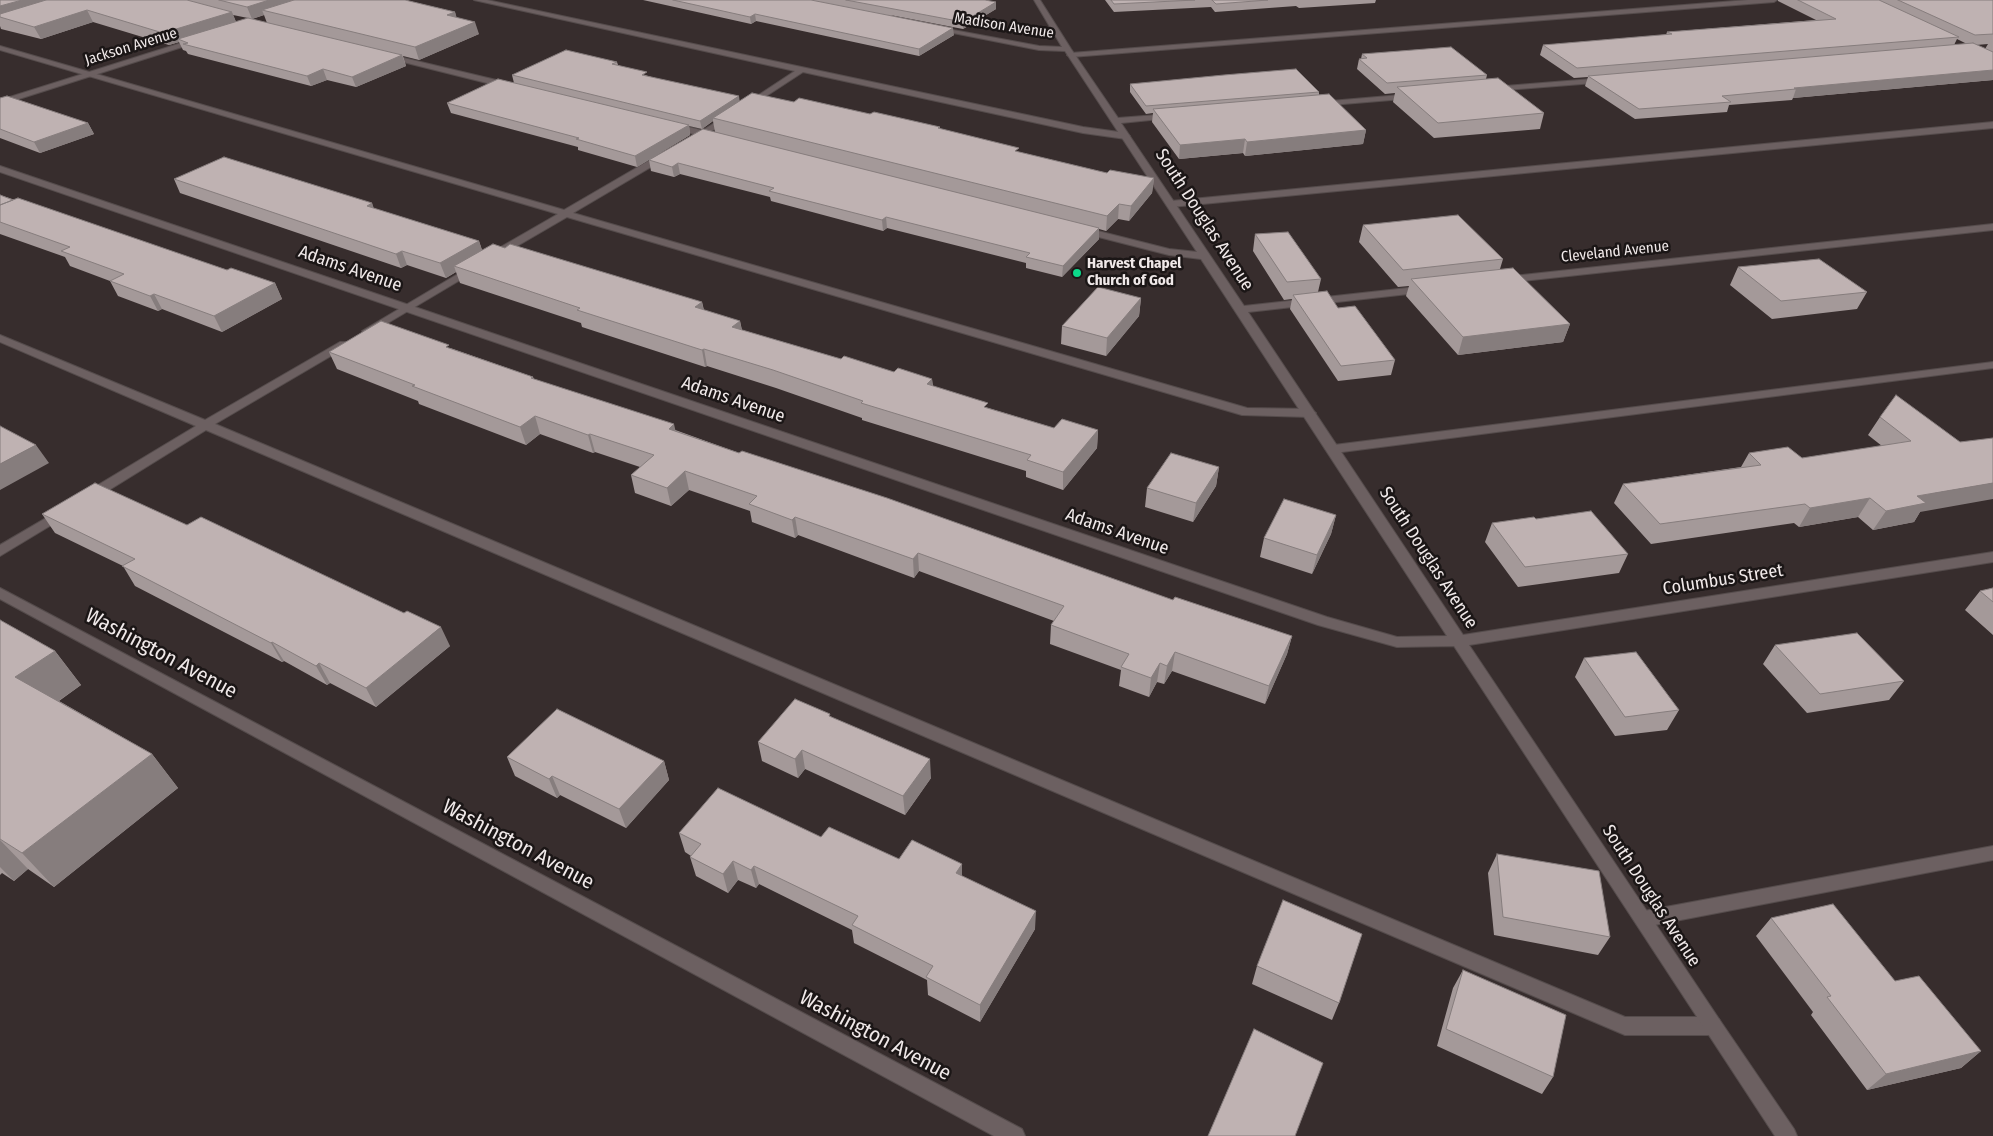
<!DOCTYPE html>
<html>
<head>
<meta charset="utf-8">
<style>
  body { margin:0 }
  canvas { display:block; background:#372d2d }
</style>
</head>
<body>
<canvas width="1993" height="1136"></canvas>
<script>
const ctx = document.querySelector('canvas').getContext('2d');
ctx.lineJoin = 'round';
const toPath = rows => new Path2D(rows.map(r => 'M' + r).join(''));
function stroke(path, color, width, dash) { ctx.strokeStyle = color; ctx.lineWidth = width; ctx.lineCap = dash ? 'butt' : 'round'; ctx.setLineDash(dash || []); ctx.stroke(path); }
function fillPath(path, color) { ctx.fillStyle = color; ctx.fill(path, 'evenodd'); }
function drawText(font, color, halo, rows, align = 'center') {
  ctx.font = font + ' "Fira Sans Condensed",sans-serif'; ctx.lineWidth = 5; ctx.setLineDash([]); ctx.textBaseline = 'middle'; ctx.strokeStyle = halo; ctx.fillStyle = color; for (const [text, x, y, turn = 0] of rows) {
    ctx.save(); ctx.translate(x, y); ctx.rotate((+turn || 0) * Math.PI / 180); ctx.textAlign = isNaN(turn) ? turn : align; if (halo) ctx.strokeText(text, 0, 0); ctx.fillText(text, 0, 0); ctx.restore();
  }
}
const service = toPath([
  [474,0,487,0,1083,127,1126,133,1130,136,1126,139,1083,133,803,72,748,108,745,108,745,104,795,71,474,0],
  [1748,0,1777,0,1774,2,1071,57,1067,55,1071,53,1748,0],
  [0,46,564,210,662,153,668,153,668,157,573,213,1247,408,1310,409,1316,413,1310,417,1242,415,567,217,500,256,492,256,492,252,558,214,0,50,0,46],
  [727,115,734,117,696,141,689,139,727,115],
  [1993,122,1993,128,1171,207,1166,204,1171,201,1993,122],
  [473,265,478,268,477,270,371,333,367,334,362,331,473,265],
  [0,335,205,420,340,342,348,342,350,344,348,346,215,424,1625,1017,1712,1017,1719,1019,1722,1026,1719,1033,1712,1035,1625,1035,206,430,93,500,83,500,82,497,83,494,196,426,0,342,0,335],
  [1993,362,1993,368,1334,453,1328,449,1334,445,1993,362],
  [63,508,70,512,68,515,0,556,0,545,63,508],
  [1993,846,1993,860,1644,927,1638,925,1635,919,1638,913,1644,911,1993,846]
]);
const minor = toPath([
  [1034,0,1040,0,1071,49,1118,118,1170,114,1174,116,1170,118,1121,123,1244,306,1426,286,1431,289,1426,292,1248,312,1463,635,1993,552,1993,562,1469,645,1719,1019,1794,1129,1797,1136,1775,1136,1454,646,1397,647,1318,625,0,172,0,166,1327,617,1397,637,1447,636,1201,259,1169,255,1079,232,1077,230,1082,227,1169,249,1197,252,1065,51,1039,50,933,29,937,27,1039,46,1062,47,1034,0],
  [194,39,201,41,0,105,0,100,194,39],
  [383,53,513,84,514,86,507,88,383,57,383,53],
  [1604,78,1607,78,1607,82,1493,91,1489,89,1493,87,1604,78],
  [1412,94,1415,94,1415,98,1319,106,1315,104,1319,102,1412,94],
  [672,123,717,134,718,136,714,139,669,128,668,126,672,123],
  [1993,224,1993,230,1504,283,1499,280,1504,277,1993,224],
  [0,588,1022,1129,1025,1136,994,1136,0,599,0,588]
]);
const wall = toPath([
  [0,0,405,0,455,12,456,17,479,34,419,60,403,56,406,66,356,87,327,80,311,86,188,54,186,51,183,50,179,42,169,45,93,22,41,39,1,29,0,26],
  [233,15,248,18,236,22],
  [264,15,267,23,252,19],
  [643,0,985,0,996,9,963,29,890,15,954,35,919,56,756,21,751,24],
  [1105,0,1376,0,1375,3,1299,8,1296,6,1215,12,1211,7,1114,12],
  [1778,0,1993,0,1993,80,1793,98,1792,100,1729,105,1727,112,1635,119,1585,86,1588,77,1574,78,1540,55,1543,45,1666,35,1667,32,1816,20,1778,1],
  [1957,39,1967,44,1954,45],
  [1988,44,1985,49,1976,45],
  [1362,54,1487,75,1486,79,1544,113,1540,129,1434,138,1393,102,1395,93,1385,94,1357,69,1359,59,1361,59],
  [617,62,618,65,648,76,740,101,794,102,870,114,940,127,940,129,1019,152,1107,173,1154,178,1152,193,1129,221,1118,219,1106,231,1099,229,1099,239,1062,277,1026,268,1026,263,887,228,883,231,771,201,770,197,680,174,674,177,651,171,649,160,715,132,713,121,702,129,689,126,690,135,637,167,578,150,578,147,451,113,447,103,514,83,512,75],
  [1130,84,1319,92,1319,95,1366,130,1363,144,1245,156,1243,153,1179,159,1152,122,1153,113,1146,114,1130,92],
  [0,98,88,123,94,134,40,153,0,138],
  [174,179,372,203,373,208,479,241,482,250,505,248,702,302,704,310,740,321,742,330,841,359,894,372,932,379,933,386,988,408,1054,428,1098,430,1097,448,1063,490,1026,477,1026,471,862,420,862,418,776,388,707,366,705,367,582,327,581,323,460,283,456,272,446,278,407,265,401,268,180,193],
  [0,195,227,270,275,283,282,299,222,332,162,309,158,311,118,296,110,281,70,266,65,257,0,234],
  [1363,225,1503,259,1500,269,1570,324,1563,342,1458,355,1406,296,1409,286,1398,287,1359,242],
  [1255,234,1321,279,1318,292,1338,308,1395,360,1391,375,1338,381,1290,309,1292,299,1284,300,1253,251],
  [1738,267,1867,292,1857,309,1772,319,1730,285],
  [1141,298,1139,316,1106,356,1061,344,1062,326],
  [450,348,533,377,534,379,739,453,1173,600,1292,636,1287,654,1265,704,1172,671,1164,684,1157,682,1149,697,1119,686,1121,670,1050,644,1051,625,1054,621,919,571,914,578,798,535,795,538,752,522,750,511,689,490,671,506,635,493,631,475,640,467,595,452,593,453,540,434,526,445,419,404,418,401,337,369,329,352],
  [1880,417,1960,442,1920,512,1914,522,1873,530,1858,517,1799,527,1794,523,1651,544,1614,503,1623,484,1741,467,1749,453,1802,458,1882,446,1868,435],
  [1219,467,1216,486,1193,522,1145,507,1147,488],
  [42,514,187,525,450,646,376,707,330,683,327,685,284,661,282,662,135,586,123,566,55,533],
  [1336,515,1331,534,1312,574,1260,557,1264,538],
  [1492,523,1628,554,1619,573,1518,587,1485,542],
  [1993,588,1993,635,1965,610,1980,591],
  [0,620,55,651,81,685,59,701,152,754,178,788,54,887,28,869,14,881,2,873,0,875],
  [1775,645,1904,681,1889,700,1807,713,1763,664],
  [1584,658,1679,710,1667,730,1615,736,1575,677],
  [830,716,931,778,905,815,805,769,798,778,762,761,758,742],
  [507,757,664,761,669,780,626,828,560,795,557,798,515,776],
  [679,833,821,837,899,859,962,864,962,876,1035,929,980,1022,928,995,927,980,854,943,852,930,759,884,756,888,738,880,728,893,696,876,690,857,691,856,685,852],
  [1497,854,1610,937,1598,955,1494,935,1488,873],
  [1771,918,1895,981,1981,1051,1961,1068,1867,1090,1811,1015,1813,1012,1756,936],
  [1257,966,1339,1003,1332,1020,1252,984],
  [1463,970,1553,1077,1542,1094,1437,1046,1453,988]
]);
const shadedWall = toPath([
  [22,0,69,0,0,17,0,6],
  [269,0,314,0,262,10,264,15,252,19,247,7],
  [996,2,996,9,963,29,963,22],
  [87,10,93,22,41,39,34,27],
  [232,12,237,24,178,39,179,42,169,45,163,33],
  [455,12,459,25,447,15],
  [755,14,756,21,751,24,750,17],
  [475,22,479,34,419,60,415,47],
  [953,28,954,35,919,56,919,49],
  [402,55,406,66,356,87,352,77],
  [323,69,327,80,311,86,307,76],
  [1993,70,1993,80,1793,98,1796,89,1794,88],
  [739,96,740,104,713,118,713,121,702,129,700,121],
  [88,123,94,134,40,153,34,142],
  [689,125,690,135,637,167,635,156],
  [1366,130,1363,144,1245,156,1247,142],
  [1245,139,1243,153,1179,159,1180,145],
  [678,163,680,174,674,177,672,167],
  [1154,178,1152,193,1129,221,1131,206],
  [372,203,377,217,367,206],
  [1119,204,1118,219,1106,231,1107,216],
  [886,217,887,228,883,231,882,220],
  [1099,228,1099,239,1062,277,1063,266],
  [479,241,484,256,454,266,456,272,446,278,440,263],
  [402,251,407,265,401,268,396,254],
  [275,283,282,299,222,332,214,316],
  [154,294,162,309,158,311,150,296],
  [1141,298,1139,316,1106,356,1107,338],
  [702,302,705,318,695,307],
  [740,321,743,338,732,327],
  [1570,324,1563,342,1458,355,1463,337],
  [704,349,707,366,705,367,702,350],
  [932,379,933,396,927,384],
  [535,416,540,434,526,445,520,427],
  [674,424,678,442,669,429],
  [1098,430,1097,448,1063,490,1063,472],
  [590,434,595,452,593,453,588,435],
  [36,445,49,463,0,490,0,464],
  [1219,467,1216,486,1193,522,1196,503],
  [685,471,689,490,671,506,667,488],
  [1993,483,1993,499,1920,512,1914,522,1873,530,1886,511,1917,496],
  [1870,498,1858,517,1799,527,1810,508],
  [1336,515,1331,534,1312,574,1317,555],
  [795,517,798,535,795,538,792,520],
  [918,553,919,571,914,578,913,559],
  [441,627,450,646,376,707,366,688],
  [1292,636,1287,654,1265,704,1269,686],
  [272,642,284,661,282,662,271,643],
  [55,651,81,685,44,711,15,677],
  [1175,652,1172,671,1164,684,1167,666],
  [319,663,330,683,327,685,316,666],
  [1160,663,1157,682,1149,697,1151,678],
  [802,750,805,769,798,778,795,759],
  [152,754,178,788,54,887,22,853],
  [930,759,931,778,905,815,903,796],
  [664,761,669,780,626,828,619,809],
  [552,776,560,795,557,798,549,779],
  [0,840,28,869,14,881,0,867],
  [733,861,738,880,728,893,723,874],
  [962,864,962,883,956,873],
  [754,866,759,884,756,888,751,870],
  [1036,911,1035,929,980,1022,980,1005],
  [1981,1051,1961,1068,1867,1090,1886,1074]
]);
const building = toPath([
  [0,0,22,0,0,6,0,0],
  [46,0,187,0,232,12,163,33,87,10,34,27,0,17,0,14,46,0],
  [219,0,269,0,247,7,219,0],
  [294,0,405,0,455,12,447,15,475,22,415,47,262,10,294,0],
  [673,0,811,0,953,28,919,49,755,14,750,17,673,0],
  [846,0,985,0,996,2,963,22,846,0],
  [1111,0,1195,0,1114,4,1111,0],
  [1212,0,1268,0,1216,4,1212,0],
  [1798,0,1879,0,1959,37,1577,68,1543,45,1672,34,1667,32,1836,19,1798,0],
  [1898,0,1993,0,1993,34,1975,35,1898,0],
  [248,18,402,55,352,77,323,69,307,76,183,44,188,43,178,39,248,18],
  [1973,43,1993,52,1993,70,1794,88,1796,89,1722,96,1731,102,1639,109,1588,76,1973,43],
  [1451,47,1487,75,1387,83,1359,59,1367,58,1362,54,1451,47],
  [566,50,617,62,612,64,647,72,642,75,739,96,700,121,512,75,566,50],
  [1296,69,1319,92,1146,106,1130,84,1224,75,1296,69],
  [1498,78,1544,113,1438,123,1397,87,1498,78],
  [498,79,689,125,635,156,576,139,579,138,447,103,498,79],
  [752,93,794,102,799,98,870,114,874,112,940,127,938,128,1019,148,1015,151,1107,173,1110,170,1154,178,1131,206,1119,204,1107,216,713,118,752,93],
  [1329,94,1366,130,1247,142,1245,139,1180,145,1153,109,1329,94],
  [7,96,88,123,34,142,0,129,0,98,7,96],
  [703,129,1099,228,1063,266,1026,257,1030,253,886,217,882,220,769,191,774,188,678,163,672,167,649,160,703,129],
  [224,157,372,203,367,206,479,241,440,263,402,251,396,254,174,179,224,157],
  [0,195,13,200,0,205,0,195],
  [18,198,227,270,231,268,275,283,214,316,154,294,150,296,110,281,124,274,61,251,70,247,0,222,0,205,18,198],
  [1458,215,1503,259,1403,270,1363,225,1458,215],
  [1288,232,1321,279,1287,282,1255,234,1288,232],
  [493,244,505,248,510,244,702,302,695,307,740,321,732,327,841,359,844,356,894,372,898,368,932,379,927,384,988,403,984,407,1054,428,1062,419,1098,430,1063,472,1027,460,1031,455,861,403,863,401,773,370,704,349,702,350,577,310,580,308,454,266,493,244],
  [1819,259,1867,292,1781,301,1738,267,1819,259],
  [1513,268,1570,324,1463,337,1411,279,1513,268],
  [1098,287,1141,298,1107,338,1062,326,1098,287],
  [1327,291,1338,308,1355,306,1395,360,1341,366,1293,295,1327,291],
  [381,321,449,345,446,347,533,377,531,378,674,424,669,429,739,453,742,451,887,498,1173,600,1175,597,1292,636,1269,686,1175,652,1167,666,1160,663,1151,678,1121,667,1129,654,1051,625,1064,606,918,553,913,559,795,517,792,520,749,504,757,496,685,471,667,488,631,475,654,455,590,434,588,435,535,416,520,427,412,386,415,385,329,352,381,321],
  [1896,395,1960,442,1993,438,1993,483,1917,496,1926,503,1886,511,1870,498,1810,508,1805,504,1660,524,1623,484,1761,465,1749,453,1788,447,1802,458,1911,441,1880,417,1896,395],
  [0,426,36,445,0,464,0,426],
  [1171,453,1219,467,1196,503,1147,488,1171,453],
  [95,483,187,525,201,517,404,613,407,611,441,627,366,688,319,663,316,666,272,642,271,643,122,566,135,559,42,514,95,483],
  [1284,499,1336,515,1317,555,1264,538,1284,499],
  [1591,511,1628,554,1525,567,1492,523,1534,517,1536,519,1591,511],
  [1993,588,1993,602,1980,591,1993,588],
  [0,620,55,651,15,677,152,754,22,853,0,839,0,620],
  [1857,633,1904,681,1820,694,1775,645,1857,633],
  [1636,652,1679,710,1625,717,1584,658,1636,652],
  [795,699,830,714,829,716,930,759,903,796,802,750,795,759,758,742,795,699],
  [557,709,664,761,619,809,552,776,549,779,507,757,557,709],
  [718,788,821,837,829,827,899,859,912,840,962,864,956,873,1036,911,980,1005,926,977,933,966,852,925,858,916,754,866,751,870,733,861,723,874,690,857,701,844,679,833,718,788],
  [1497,854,1599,871,1610,937,1503,917,1497,854],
  [1283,900,1362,934,1339,1003,1257,966,1283,900],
  [1833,904,1895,981,1919,976,1981,1051,1886,1074,1827,997,1831,996,1771,918,1833,904],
  [1463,970,1566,1015,1553,1077,1446,1029,1463,970],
  [1254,1029,1323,1063,1295,1136,1208,1136,1254,1029]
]);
const markers = [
  [1077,273,5,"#0cd98a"]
];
const farStreetnames = [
  ["Madison Avenue",1004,26,9],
  ["Jackson Avenue",131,47,-17],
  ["Cleveland Avenue",1615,252,-6]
];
const farPoinames = [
  ["Harvest Chapel",1087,264],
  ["Church of God",1087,281]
];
const streetNames = [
  ["South Douglas Avenue",1204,220,57],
  ["Adams Avenue",350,269,19],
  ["Adams Avenue",733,400,19],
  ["Adams Avenue",1117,532,19],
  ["South Douglas Avenue",1428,558,57],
  ["Columbus Street",1723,580,-9],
  ["South Douglas Avenue",1651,896,57]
];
const nearStreetnames = [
  ["Washington Avenue",161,654,28],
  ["Washington Avenue",518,845,28],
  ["Washington Avenue",875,1036,28]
];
stroke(service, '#554c4c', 2);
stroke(minor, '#554c4c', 2);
fillPath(service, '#6c6061');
fillPath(minor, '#6c6061');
fillPath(wall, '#a49999');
fillPath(shadedWall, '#867d7d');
fillPath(building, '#bfb2b2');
stroke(building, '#867d7d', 1);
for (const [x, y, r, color] of markers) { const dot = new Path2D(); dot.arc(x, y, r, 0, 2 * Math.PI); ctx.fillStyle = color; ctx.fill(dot); stroke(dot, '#1b1616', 2); }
drawText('15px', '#f0e9e9', '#1b1616', farStreetnames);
drawText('bold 15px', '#f0e9e9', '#1b1616', farPoinames, 'left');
drawText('18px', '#f0e9e9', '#1b1616', streetNames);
drawText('21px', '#f0e9e9', '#1b1616', nearStreetnames);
</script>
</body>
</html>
